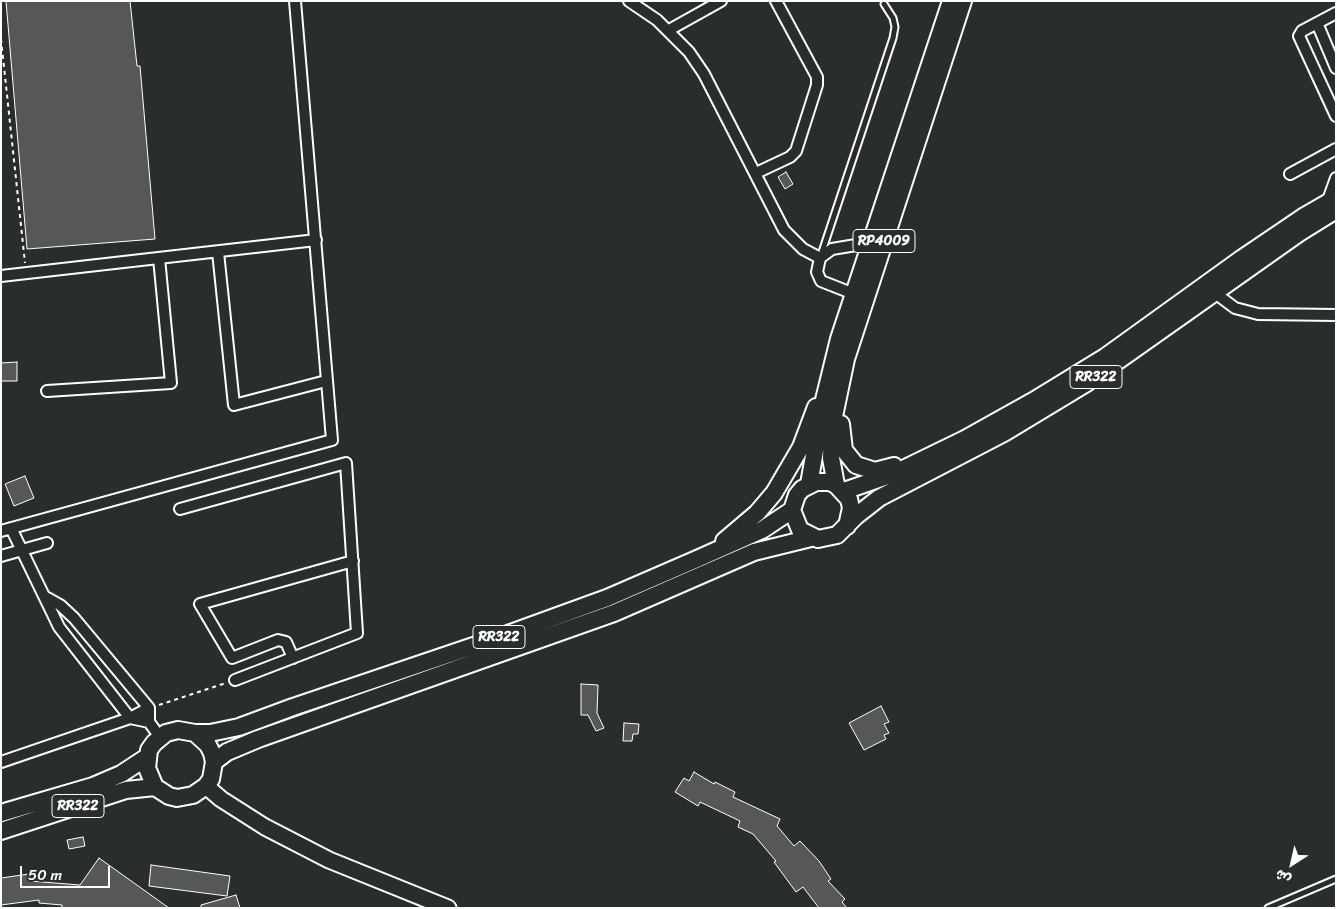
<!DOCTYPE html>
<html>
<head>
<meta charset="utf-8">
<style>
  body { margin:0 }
  #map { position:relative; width:1337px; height:909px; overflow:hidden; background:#2a2d2e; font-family:Sriracha,"Playpen Sans Arabic",sans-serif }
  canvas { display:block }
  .frame { position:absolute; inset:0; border:2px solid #fff; pointer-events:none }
  .north { position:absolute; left:1267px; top:839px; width:50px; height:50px; -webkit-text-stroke:4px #2a2d2e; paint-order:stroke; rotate:215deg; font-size:14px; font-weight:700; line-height:20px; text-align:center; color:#fff }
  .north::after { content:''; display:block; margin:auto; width:18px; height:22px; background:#fff; clip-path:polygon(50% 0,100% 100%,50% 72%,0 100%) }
  .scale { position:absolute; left:20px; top:866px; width:90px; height:22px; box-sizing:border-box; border:2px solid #fff; border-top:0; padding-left:6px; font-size:15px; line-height:18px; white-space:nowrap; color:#fff; -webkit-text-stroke:4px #2a2d2e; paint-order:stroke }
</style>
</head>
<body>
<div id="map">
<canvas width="1337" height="909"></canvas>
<div class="frame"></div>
<div class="north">ش</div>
<div class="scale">50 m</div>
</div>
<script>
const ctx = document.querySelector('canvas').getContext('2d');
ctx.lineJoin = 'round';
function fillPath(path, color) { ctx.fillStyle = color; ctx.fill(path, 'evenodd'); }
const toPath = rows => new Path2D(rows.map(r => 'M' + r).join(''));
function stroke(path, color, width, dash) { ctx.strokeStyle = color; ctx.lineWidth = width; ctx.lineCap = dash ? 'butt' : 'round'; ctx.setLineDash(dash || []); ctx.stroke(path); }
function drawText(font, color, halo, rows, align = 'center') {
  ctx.font = font + ' Sriracha,sans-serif'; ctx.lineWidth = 5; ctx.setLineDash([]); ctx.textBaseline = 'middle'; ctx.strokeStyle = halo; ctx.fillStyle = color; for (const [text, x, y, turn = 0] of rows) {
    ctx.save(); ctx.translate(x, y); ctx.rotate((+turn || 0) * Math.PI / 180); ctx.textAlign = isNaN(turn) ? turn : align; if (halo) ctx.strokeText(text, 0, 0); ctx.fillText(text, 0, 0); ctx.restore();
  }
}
const building = toPath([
  [6,1,130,1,137,66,140,66,155,239,27,249,6,1],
  [786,172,793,184,785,189,778,177,786,172],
  [17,362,17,381,1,381,1,363,17,362],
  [25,476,34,498,14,506,5,484,25,476],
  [581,684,598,685,597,713,604,728,596,731,588,715,581,715,581,684],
  [881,706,889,722,884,724,889,733,884,735,886,739,864,750,849,723,881,706],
  [624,723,639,724,638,734,633,734,632,741,623,741,624,723],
  [694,772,714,784,715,782,735,792,733,797,780,819,777,826,794,846,800,841,819,861,831,879,828,881,845,899,842,902,847,908,819,908,803,887,796,892,774,862,776,861,753,834,738,827,740,821,700,802,698,806,675,792,684,778,689,781,694,772],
  [83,837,85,846,69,849,67,840,83,837],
  [99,858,169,908,62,908,62,905,39,903,39,900,1,905,1,878,29,874,30,881,80,885,99,858],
  [151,865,230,876,227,896,149,886,151,865],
  [236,895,240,908,201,908,201,905,236,895]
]);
const path = toPath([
  [1,39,25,263],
  [159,705,226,683]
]);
const lane = toPath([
  [821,255,893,38,895,27,893,18,884,4],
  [1268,908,1336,879]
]);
const street = toPath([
  [629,1,657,20,689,52,704,74,784,230,803,249,820,258],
  [1336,13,1302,31,1299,36,1336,116],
  [1317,23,1336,68],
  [669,30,721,1],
  [756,173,790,157,796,151,817,85,817,77,776,1],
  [1290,174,1336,149],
  [1327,203,1336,178],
  [218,252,234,405,326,381],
  [1,276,316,240],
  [1215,293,1235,308,1258,314,1336,315],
  [854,294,821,281,817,272,820,258,832,249,856,245,872,237],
  [47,391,171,383,159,258],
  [180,509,346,463,357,633,235,680],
  [11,528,59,627,130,718,149,722],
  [1,531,332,440,295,1],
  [1,556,47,543],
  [44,596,60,605,74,618,149,708,149,722,160,737],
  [293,658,286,642,278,640,232,658,200,604,353,561],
  [1,762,130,718,149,708]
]);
const secondary = toPath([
  [206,786,221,799,265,827,329,860,448,908]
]);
const primary = toPath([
  [841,424,844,450,856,465,875,471,894,466],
  [809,484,824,400,839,339,951,1],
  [836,485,831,458,832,426,846,359,963,1],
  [844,491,893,474,965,439,1033,401,1105,357,1241,259,1303,217,1336,198],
  [847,526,851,508,849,499,836,485,830,482,816,482,802,489,797,495,792,510,800,530,818,539,837,535,856,516,879,498,1004,433,1085,384,1299,233,1336,210],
  [724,541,757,513,774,493,801,447,816,407],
  [195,733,208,745,212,753,214,762,211,779,206,786,193,795,177,798,169,796,155,787,147,768,149,750,154,743,166,733,178,730,195,733,210,733,239,727,293,707,494,639,607,598,697,559,762,530,792,510],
  [214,762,227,752,258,739,614,613,754,552,811,538],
  [1,813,93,786,121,774,147,757],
  [1,831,126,790,155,787]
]);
const shields = [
  [884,241,62],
  [1096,377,52],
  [499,637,52],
  [78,806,52]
];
const shieldNames = [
  ["RP4009",884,241],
  ["RR322",1096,377],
  ["RR322",499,637],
  ["RR322",78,806]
];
fillPath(building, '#555758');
stroke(building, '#fff', 1);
stroke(lane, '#fff', 9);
stroke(street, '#fff', 14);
stroke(secondary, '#fff', 19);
stroke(primary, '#fff', 20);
stroke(path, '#fff', 2, [4, 4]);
stroke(lane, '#2a2d2e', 5);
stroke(street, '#2a2d2e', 10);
stroke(secondary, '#2a2d2e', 15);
stroke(primary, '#2a2d2e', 16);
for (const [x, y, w] of shields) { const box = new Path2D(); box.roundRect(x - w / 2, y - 11.5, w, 23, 4); ctx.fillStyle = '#2a2d2e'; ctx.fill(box); stroke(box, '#fff', 1); }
drawText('bold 14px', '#fff', null, shieldNames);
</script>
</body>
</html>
